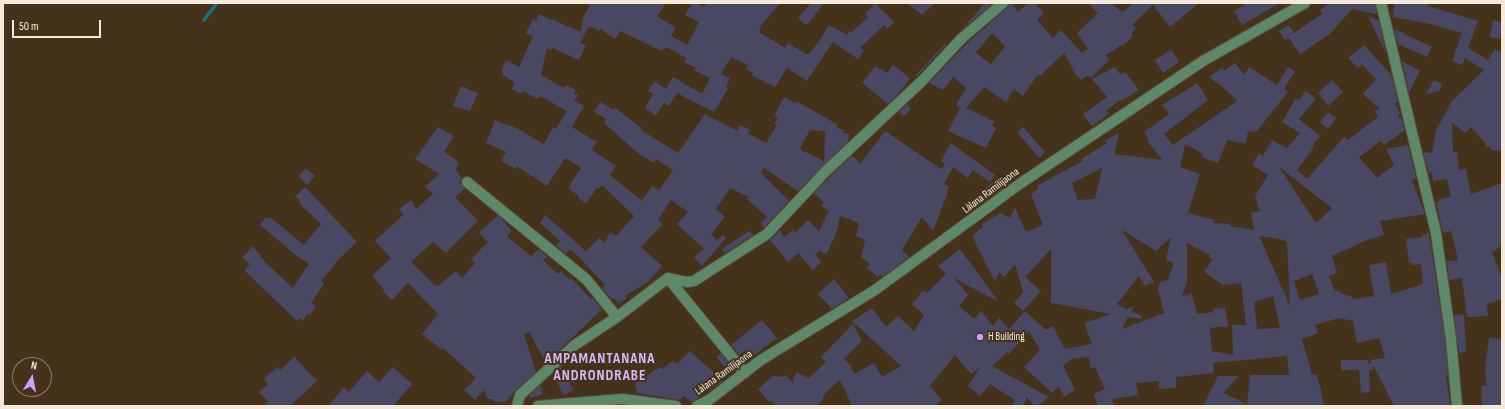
<!DOCTYPE html>
<html>
<head>
<meta charset="utf-8">
<style>
  body { margin:0 }
  #map { position:relative; width:1505px; height:409px; overflow:hidden; background:#44321a; font-family:"Sofia Sans Condensed",sans-serif }
  canvas { display:block }
  .frame { position:absolute; inset:0; border:4px solid #f5e9db; pointer-events:none }
  .north { position:absolute; left:12px; top:357px; width:40px; height:40px; box-sizing:border-box; background:#44321a; border:1px solid #8b7b67; border-radius:50%; rotate:10deg; font-size:11px; font-weight:700; line-height:16px; text-align:center; color:#f5e9db }
  .north::after { content:''; display:block; margin:auto; width:14px; height:18px; background:#d09dfe; clip-path:polygon(50% 0,100% 100%,50% 72%,0 100%) }
  .scale { position:absolute; left:12px; top:20px; width:89px; height:18px; box-sizing:border-box; border:2px solid #f5e9db; border-top:0; padding-left:5px; font-size:12px; line-height:14px; white-space:nowrap; color:#f5e9db; -webkit-text-stroke:3px #44321a; paint-order:stroke }
</style>
</head>
<body>
<div id="map">
<canvas width="1505" height="409"></canvas>
<div class="frame"></div>
<div class="north">N</div>
<div class="scale">50 m</div>
</div>
<script>
const ctx = document.querySelector('canvas').getContext('2d');
ctx.lineJoin = 'round';
const toPath = rows => new Path2D(rows.map(r => 'M' + r).join(''));
function stroke(path, color, width, dash) { ctx.strokeStyle = color; ctx.lineWidth = width; ctx.lineCap = dash ? 'butt' : 'round'; ctx.setLineDash(dash || []); ctx.stroke(path); }
function fillPath(path, color) { ctx.fillStyle = color; ctx.fill(path, 'evenodd'); }
function drawText(font, color, halo, rows, align = 'center') {
  ctx.font = font + ' "Sofia Sans Condensed",sans-serif'; ctx.lineWidth = 4; ctx.setLineDash([]); ctx.textBaseline = 'middle'; ctx.strokeStyle = halo; ctx.fillStyle = color; for (const [text, x, y, turn = 0] of rows) {
    ctx.save(); ctx.translate(x, y); ctx.rotate((+turn || 0) * Math.PI / 180); ctx.textAlign = isNaN(turn) ? turn : align; if (halo) ctx.strokeText(text, 0, 0); ctx.fillText(text, 0, 0); ctx.restore();
  }
}
const stream = toPath([
  [204,20,217,3]
]);
const building = toPath([
  [591,3,666,3,657,16,676,28,671,36,687,45,699,22,685,15,692,3,697,3,704,7,707,3,780,3,759,28,761,29,759,32,785,48,788,43,806,54,809,54,819,41,829,25,847,35,850,31,852,32,868,17,865,13,875,3,894,22,887,29,884,25,860,48,864,50,858,59,833,42,807,81,787,68,775,87,752,76,753,73,746,69,748,65,731,57,721,74,730,78,726,87,728,88,714,112,677,93,669,106,664,103,656,116,645,108,653,94,648,91,654,81,666,89,673,77,702,94,710,78,694,70,696,68,684,62,686,58,666,47,662,51,620,31,615,39,600,29,599,31,589,26,580,43,586,45,579,60,552,48,551,50,547,48,541,75,564,88,566,85,576,90,574,93,578,95,574,100,584,106,572,127,597,142,592,150,616,166,610,175,642,201,652,186,659,190,673,170,656,159,654,163,639,154,604,123,606,119,594,112,600,102,614,110,615,108,642,128,641,130,678,153,705,114,737,131,740,125,750,130,748,133,766,143,777,125,774,124,778,117,774,116,784,97,796,104,797,102,807,107,838,125,837,128,844,130,843,133,849,134,848,142,798,191,764,168,760,172,789,201,764,228,761,222,767,217,747,199,749,197,730,188,716,209,725,217,711,234,717,240,723,235,726,238,702,266,694,257,704,249,677,224,688,212,671,200,658,220,663,224,641,247,662,266,648,282,625,296,627,298,618,304,614,298,612,300,602,288,605,285,578,256,570,249,566,254,556,246,560,241,540,223,545,215,586,251,599,238,604,243,610,232,616,236,634,216,602,185,599,189,597,188,586,203,578,198,579,196,568,188,581,168,565,158,547,186,517,166,516,169,501,161,506,152,486,143,495,120,510,126,511,125,544,144,553,127,556,129,567,111,540,96,538,99,523,91,521,94,512,89,515,82,502,75,503,72,501,71,506,60,519,67,533,36,526,33,533,19,536,21,539,14,581,32,583,18],
  [810,130,825,131,824,161,801,150,800,148],
  [811,3,824,3,808,24,804,24,798,18],
  [907,3,935,3,922,15],
  [985,3,993,3,958,33,974,16],
  [1009,3,1012,3,1018,12,1028,3,1035,3,1044,13,1037,20,1053,38,1061,30,1082,53,1088,49,1077,33,1098,13,1088,3,1109,3,1123,12,1133,3,1199,3,1170,27,1153,5,1132,25,1136,28,1132,33,1132,37,1124,45,1123,44,1106,55,1109,60,1091,78,1089,75,1081,80,1078,76,1077,77,1064,53,1040,76,1038,74,1023,96,1014,89,1006,102,984,87,966,108,994,121,992,126,996,128,986,148,948,131,960,108,956,105,966,88,953,77,943,90,929,83,966,44,1007,8],
  [992,33,1005,46,991,64,976,53],
  [1247,3,1280,3,1242,25,1234,11],
  [1329,3,1375,3,1377,14,1352,9,1331,33,1300,54,1289,38,1285,40,1279,31,1289,25,1294,33,1322,14,1320,10],
  [1394,3,1428,3,1428,6,1478,21,1468,48,1488,60,1495,49,1502,52,1502,151,1491,150,1491,147,1486,147,1486,144,1471,127,1466,133,1452,123,1453,152,1457,152,1459,170,1466,169,1471,194,1502,183,1502,243,1499,244,1500,248,1496,249,1497,251,1492,251,1502,279,1502,299,1487,304,1488,316,1467,317,1462,278,1449,280,1447,261,1458,260,1451,231,1443,233,1436,202,1439,201,1439,199,1451,197,1447,179,1433,181,1432,172,1429,174,1423,152,1432,153,1436,130,1452,101,1484,70,1465,58,1462,65,1452,61,1462,33,1430,24,1393,17],
  [1368,16,1379,21,1386,53,1377,35],
  [1493,20,1502,23,1500,39,1490,37],
  [1394,29,1432,47,1427,57,1398,44],
  [945,44,946,45,917,76,915,76],
  [1364,45,1392,76,1398,102,1395,103,1400,113,1398,117,1402,119,1405,130,1384,145,1381,141,1359,157,1377,178,1394,165,1386,149,1408,145,1416,178,1412,180,1425,214,1380,221,1384,235,1367,240,1332,256,1337,273,1329,276,1335,291,1340,291,1340,293,1352,297,1353,299,1374,296,1369,265,1386,262,1391,294,1423,284,1421,264,1412,265,1412,263,1409,263,1406,239,1423,237,1422,235,1429,233,1445,340,1448,376,1446,376,1450,406,1394,406,1373,365,1373,370,1369,370,1370,392,1361,393,1359,370,1341,370,1341,360,1368,360,1368,363,1372,363,1370,360,1385,358,1379,338,1357,343,1353,321,1339,318,1315,325,1318,333,1302,339,1312,375,1316,374,1320,386,1324,406,1203,406,1218,376,1239,376,1223,393,1247,404,1250,375,1289,375,1287,356,1213,363,1214,373,1176,377,1176,388,1159,389,1159,381,1136,383,1138,395,1112,399,1114,406,1098,406,1094,394,1105,389,1095,367,1091,368,1089,357,1072,359,1063,365,1075,390,1064,397,1059,387,1052,393,1024,367,1040,350,1029,331,1009,354,1007,352,992,366,1049,397,1037,406,1034,406,1027,397,1023,406,1012,406,1015,400,990,384,980,396,968,386,980,367,971,374,955,355,930,386,942,400,935,406,852,406,840,380,823,395,824,397,818,406,778,406,771,401,769,402,758,389,773,376,781,377,786,375,793,383,796,372,809,378,826,362,821,357,853,324,862,341,844,359,851,366,854,374,874,363,882,377,901,366,852,321,872,308,886,327,898,316,914,331,924,315,912,304,923,291,927,293,946,274,938,266,960,249,999,302,954,278,968,295,959,306,974,319,981,311,993,326,999,318,1009,329,1025,311,1046,330,1053,326,1065,349,1092,344,1084,323,1111,314,1051,303,1051,249,1025,277,1041,291,1023,311,1014,303,1023,292,1015,264,1004,277,999,272,995,282,973,238,973,235,983,227,982,224,1000,213,1010,218,1015,208,1026,232,1043,225,1031,194,1038,189,1038,185,1083,161,1081,159,1107,143,1105,140,1119,133,1114,154,1162,160,1147,140,1148,139,1144,132,1169,114,1162,105,1197,83,1208,100,1164,134,1173,145,1237,101,1224,88,1209,77,1222,68,1224,71,1235,63,1244,75,1249,67,1277,85,1288,67,1295,71,1284,89,1288,92,1256,132,1248,131,1246,144,1227,140,1218,163,1202,157,1203,154,1185,144,1180,167,1200,174,1188,213,1214,220,1213,223,1230,224,1230,226,1254,230,1251,212,1260,211,1255,196,1268,175,1252,165,1259,153,1263,156,1272,140,1287,148,1300,133,1282,122,1296,98,1299,100,1306,91,1316,99,1299,119,1320,136,1312,146,1314,147,1297,170,1307,179,1344,137,1348,140,1378,117,1375,111,1380,109,1363,94,1376,79,1362,64,1358,68,1348,58],
  [1279,167,1332,208,1316,223],
  [1102,168,1095,199,1078,200,1072,183],
  [1122,230,1156,251,1171,237,1166,260,1174,263,1168,280,1160,282,1158,289,1164,313,1122,329,1128,317,1141,319,1142,316,1131,311,1134,306,1126,309,1117,304,1139,276,1145,286,1154,282],
  [1259,236,1280,239,1287,242,1290,306],
  [1187,243,1210,255,1209,258,1213,259,1204,272,1223,285,1241,283,1246,325,1232,325,1233,355,1212,351,1210,328,1228,326,1225,308,1213,309,1214,312,1197,314,1191,292,1187,298,1187,295,1182,296,1187,282],
  [1312,274,1319,294,1300,300,1294,281],
  [1273,296,1280,328,1257,329,1254,302],
  [1171,50,1179,62,1163,73,1155,60],
  [1402,61,1420,71,1409,93],
  [893,65,910,78,898,94,888,104,862,83,875,66,887,73],
  [1115,67,1120,74,1125,72,1139,90,1121,101,1120,100,1106,111,1109,114,1092,126,1083,114,1107,97,1092,79],
  [1332,80,1343,92,1328,106,1318,93],
  [1434,80,1442,84,1439,91,1426,94],
  [461,86,478,93,470,111,453,106],
  [907,104,911,109,904,116,899,112],
  [1328,112,1336,118,1328,129,1320,122],
  [438,127,454,136,444,152,456,160,458,164,456,170,462,178,460,182,465,189,455,197,478,221,446,253,433,242,411,262,433,284,438,286,456,271,462,278,475,263,471,259,488,242,479,233,498,215,512,231,507,236,531,256,539,249,547,257,543,260,558,274,561,271,570,280,571,278,591,299,592,297,602,309,546,363,529,332,524,334,536,372,516,390,506,402,495,402,492,399,488,399,484,390,475,400,464,390,476,378,444,349,442,350,422,334,438,314,408,283,392,300,382,291,384,289,372,276,391,258,375,241,404,214,399,209,411,200,416,209,433,194,425,187,439,174,415,159],
  [1023,127,1045,152,1039,158,1017,132],
  [885,131,941,169,945,164,941,161,951,143,995,175,990,182,973,170,968,178,953,167,944,184,949,187,947,191,948,192,933,231,922,217,902,250,909,257,882,277,880,275,878,277,867,268,870,264,861,257,865,240,856,236,859,223,840,216,836,234,826,255,820,250,815,255,821,262,813,270,798,253,788,262,770,240,780,230,784,237,793,230,795,233,808,220,819,231,829,211,821,206,824,203,814,193,852,155,860,164],
  [306,168,315,176,307,185,298,176],
  [998,177,1008,185,994,195,985,189],
  [305,187,357,242,340,258,321,281,324,284,311,303,316,306,310,315,308,313,303,320,300,318,297,321,244,270,250,264,242,258,253,246,266,263,293,288,309,264,298,257,260,225,266,217,269,219,270,217,304,245,321,224,300,204,301,202,295,197],
  [749,231,754,235,725,253,722,249],
  [834,279,849,298,832,309,818,294],
  [1464,314,1466,352,1459,353,1454,315],
  [762,320,777,338,752,357,746,350,739,355,731,345],
  [1489,338,1502,339,1502,406,1482,406,1481,386,1486,385,1485,368],
  [690,351,723,381,692,402,684,396,680,400,637,393,635,384,643,377,644,379,655,369,656,370,660,367,662,369,673,361,677,364],
  [721,353,729,364,725,367,716,357],
  [294,357,317,381,290,406,263,406,268,401,259,392,268,384,264,378,278,367,280,370],
  [561,366,573,390,564,395,552,374],
  [393,367,412,384,393,406,328,406,344,387,349,392,367,371,379,382],
  [540,385,543,394,530,398,530,395]
]);
const minor = toPath([
  [1381,3,1436,233,1451,339,1457,406],
  [467,182,586,279,617,317],
  [668,278,745,373],
  [517,406,520,395,575,345,617,317,668,278,687,282,694,281,767,234,826,171,922,81,961,39,1003,3],
  [538,406,622,399,676,406],
  [697,406,709,400,761,360,875,290,1021,183,1203,61,1305,3]
]);
const markers = [
  [980,337,4,"#d09dfe"]
];
const streetNames = [
  ["Làlana Ramilijaona",991,191,-37],
  ["Làlana Ramilijaona",724,373,-36]
];
const poiNames = [
  ["H Building",988,337]
];
const districtNames = [
  ["AMPAMANTANANA",600,359],
  ["ANDRONDRABE",600,376]
];
stroke(stream, '#18708c', 3.5);
fillPath(building, '#494863');
stroke(minor, '#604f39', 12);
stroke(minor, '#5d896a', 10);
for (const [x, y, r, color] of markers) { const dot = new Path2D(); dot.arc(x, y, r, 0, 2 * Math.PI); ctx.fillStyle = color; ctx.fill(dot); stroke(dot, '#44321a', 1.5); }
drawText('11px', '#f5e9db', '#44321a', streetNames);
drawText('11px', '#f5e9db', '#44321a', poiNames, 'left');
ctx.letterSpacing = '1px';
drawText('bold 15px', '#dab7fb', '#44321a', districtNames);
ctx.letterSpacing = '0px';
</script>
</body>
</html>
